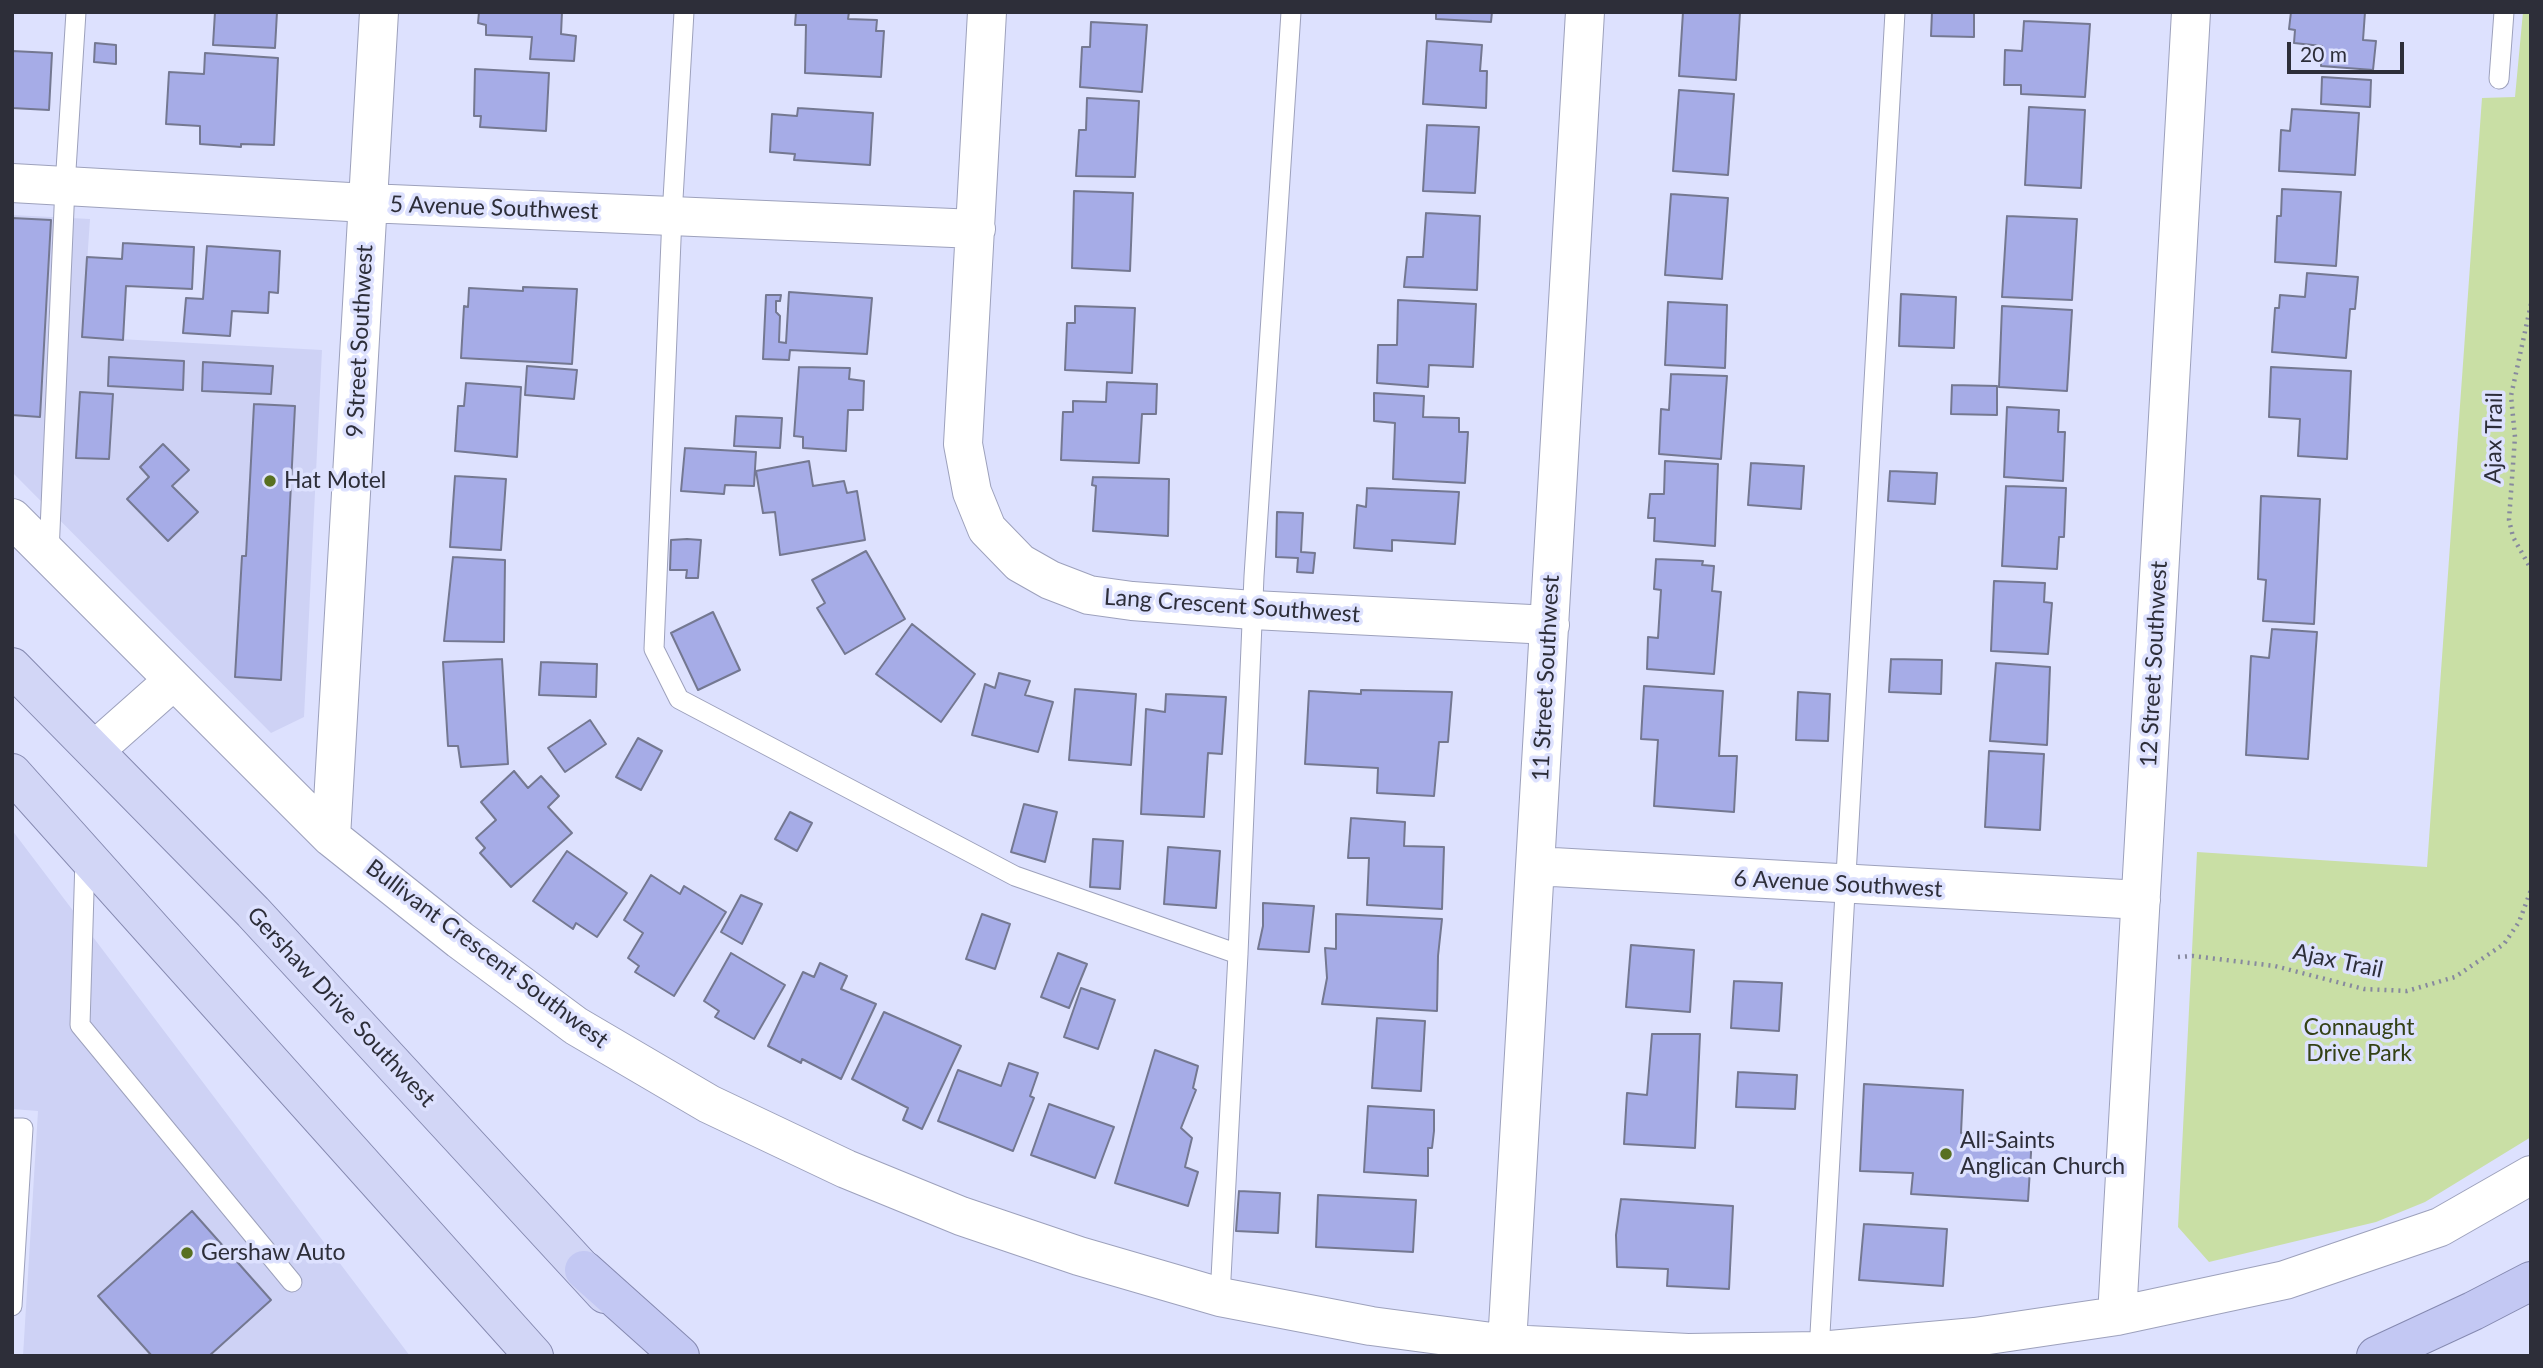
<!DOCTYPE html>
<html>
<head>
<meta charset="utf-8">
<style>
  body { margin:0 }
  #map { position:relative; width:2543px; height:1368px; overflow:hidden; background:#dde1fe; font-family:Lato,sans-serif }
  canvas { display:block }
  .frame { position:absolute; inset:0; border:14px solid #2d2e39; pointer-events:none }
  .scale { position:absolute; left:2287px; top:42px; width:117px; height:32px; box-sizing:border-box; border:4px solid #2d2e39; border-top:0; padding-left:9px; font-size:21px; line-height:24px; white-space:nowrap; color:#2d2e39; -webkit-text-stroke:5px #dde1fe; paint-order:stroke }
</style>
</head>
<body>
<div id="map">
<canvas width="2543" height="1368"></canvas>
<div class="frame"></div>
<div class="scale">20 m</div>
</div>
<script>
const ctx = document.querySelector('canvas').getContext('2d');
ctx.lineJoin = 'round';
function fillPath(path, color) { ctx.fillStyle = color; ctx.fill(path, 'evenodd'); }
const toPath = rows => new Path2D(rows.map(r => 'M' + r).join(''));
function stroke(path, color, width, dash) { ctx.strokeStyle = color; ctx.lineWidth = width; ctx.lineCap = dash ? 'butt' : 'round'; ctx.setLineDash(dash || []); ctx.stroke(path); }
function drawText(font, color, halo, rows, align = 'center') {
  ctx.font = font + ' Lato,sans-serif'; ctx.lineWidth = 7; ctx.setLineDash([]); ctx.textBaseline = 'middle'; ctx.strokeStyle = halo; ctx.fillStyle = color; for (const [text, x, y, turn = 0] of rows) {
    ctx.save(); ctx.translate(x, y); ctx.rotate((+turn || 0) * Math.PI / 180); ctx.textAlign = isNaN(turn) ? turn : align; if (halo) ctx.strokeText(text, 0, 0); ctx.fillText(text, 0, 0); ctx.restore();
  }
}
const built = toPath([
  [12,215,90,219,82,337,322,350,304,717,271,733,12,472],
  [12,830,410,1356,23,1356,38,1111,12,1109]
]);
const green = toPath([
  [2523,12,2531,12,2531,1137,2425,1202,2376,1222,2209,1262,2178,1227,2197,852,2427,867,2482,98,2515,97]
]);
const building = toPath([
  [215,12,277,12,275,48,213,45,215,12],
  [479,12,562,12,561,34,576,36,574,61,530,59,532,37,486,35,486,25,478,23,479,12],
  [796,12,849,12,848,19,877,20,876,31,884,31,881,77,805,73,806,25,795,25,796,12],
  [1436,12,1492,12,1491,22,1436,19,1436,12],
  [1683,12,1740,12,1736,80,1679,76,1683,12],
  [1932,12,1974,12,1974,37,1931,36,1932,12],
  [2291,12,2365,12,2363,40,2376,41,2373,70,2321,66,2322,46,2294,43,2295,30,2289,29,2291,12],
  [2024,21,2090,24,2085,97,2021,94,2021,85,2004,85,2005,50,2022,51,2024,21],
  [1091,22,1147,25,1142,92,1080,87,1082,47,1090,47,1091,22],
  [1427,41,1482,45,1480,71,1487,71,1486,108,1423,104,1427,41],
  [95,43,116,45,116,64,94,62,95,43],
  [12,51,52,53,49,110,12,108,12,51],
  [205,53,278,58,274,145,241,144,241,147,200,144,200,126,166,124,169,72,204,74,205,53],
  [475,69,549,73,546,131,480,127,481,116,474,116,475,69],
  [2322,77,2371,80,2370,107,2321,104,2322,77],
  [1679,90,1734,94,1728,175,1673,171,1679,90],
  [1087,98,1139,101,1135,177,1076,176,1079,130,1086,130,1087,98],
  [2029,107,2085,110,2081,188,2025,185,2029,107],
  [798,108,873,113,870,165,794,160,795,154,770,152,772,114,797,116,798,108],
  [2292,109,2359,113,2355,175,2279,171,2281,130,2290,131,2292,109],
  [1427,125,1479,127,1475,193,1423,191,1427,125],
  [2282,189,2341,192,2336,266,2275,262,2277,216,2281,216,2282,189],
  [1074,191,1133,193,1130,271,1072,268,1074,191],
  [1671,194,1728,198,1722,279,1665,275,1671,194],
  [1426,213,1480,216,1477,290,1404,287,1407,257,1423,257,1426,213],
  [2007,216,2077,219,2072,300,2002,297,2007,216],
  [12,218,51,220,40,417,12,415,12,218],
  [123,243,194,247,192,289,126,286,123,340,82,337,87,257,122,259,123,243],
  [207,246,280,251,278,293,269,292,268,313,232,311,230,336,183,333,186,298,203,299,207,246],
  [2307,273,2358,277,2355,309,2350,309,2346,358,2272,352,2275,308,2279,308,2280,295,2305,297,2307,273],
  [523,287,577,289,572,364,461,358,464,306,468,307,469,288,523,291,523,287],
  [789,292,872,298,867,354,790,350,789,360,763,359,766,295,781,295,780,301,776,301,776,312,780,316,779,342,786,343,789,292],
  [1901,294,1956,297,1954,348,1899,346,1901,294],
  [1398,300,1476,304,1473,367,1429,365,1428,387,1377,383,1378,345,1397,345,1398,300],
  [1668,302,1727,305,1725,368,1665,365,1668,302],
  [1075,306,1135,308,1132,373,1065,370,1067,323,1075,323,1075,306],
  [2002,306,2072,310,2067,391,1999,387,2002,306],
  [109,357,184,361,183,390,108,386,109,357],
  [203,362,273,366,271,394,202,391,203,362],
  [527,366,577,370,574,399,525,395,527,366],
  [799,367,850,368,849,379,864,381,863,410,848,410,846,451,803,448,803,437,794,436,799,367],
  [2271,367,2351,371,2347,459,2298,456,2300,419,2269,417,2271,367],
  [1671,374,1727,376,1721,459,1659,454,1661,409,1669,410,1671,374],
  [1107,382,1157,384,1156,414,1142,414,1139,463,1061,460,1063,412,1073,412,1073,401,1106,402,1107,382],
  [466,383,521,387,517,457,455,451,458,406,464,406,466,383],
  [1952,385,1997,386,1997,415,1951,414,1952,385],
  [80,392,113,394,109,459,76,458,80,392],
  [1374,393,1424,396,1423,417,1459,418,1459,432,1468,432,1465,483,1393,479,1395,423,1374,421,1374,393],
  [254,404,295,406,281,680,235,677,242,556,246,556,254,404],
  [2007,407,2059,410,2058,432,2065,432,2063,481,2004,477,2007,407],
  [736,416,782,418,780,448,734,446,736,416],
  [163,444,189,470,172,486,198,512,168,541,127,499,149,477,140,467,163,444],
  [685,448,756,452,754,486,725,485,724,494,681,491,685,448],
  [809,461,813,486,844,481,847,493,857,491,865,540,780,555,775,512,763,513,756,471,809,461],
  [1665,461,1718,464,1715,546,1654,541,1655,518,1648,518,1650,494,1664,494,1665,461],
  [1751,463,1804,466,1801,509,1748,505,1751,463],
  [1890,471,1937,473,1935,504,1888,501,1890,471],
  [455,476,506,479,501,550,450,547,455,476],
  [1093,477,1169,479,1168,536,1093,531,1096,486,1092,485,1093,477],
  [2006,486,2066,488,2064,537,2059,537,2057,569,2002,566,2006,486],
  [1367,488,1459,492,1455,544,1392,540,1392,551,1354,548,1357,505,1366,507,1367,488],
  [2261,496,2320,499,2314,624,2263,621,2266,580,2258,579,2261,496],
  [1277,512,1303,513,1301,552,1315,553,1313,573,1297,572,1298,558,1276,557,1277,512],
  [687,539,701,540,698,578,686,578,687,570,670,570,671,540,687,539],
  [866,551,905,619,845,654,817,608,825,603,812,580,866,551],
  [453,557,505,560,504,642,444,641,453,557],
  [1656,559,1703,561,1702,565,1714,566,1712,591,1721,592,1714,674,1647,669,1648,637,1658,638,1661,590,1654,589,1656,559],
  [1994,581,2045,583,2044,602,2052,603,2048,654,1991,651,1994,581],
  [713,612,740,670,698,690,671,633,713,612],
  [912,624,975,674,941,722,876,674,912,624],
  [2272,629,2317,632,2308,759,2246,755,2251,656,2269,658,2272,629],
  [502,659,508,764,461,767,458,746,448,746,443,662,502,659],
  [1891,659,1942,660,1941,694,1889,692,1891,659],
  [541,662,597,664,596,697,539,695,541,662],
  [1996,663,2050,667,2047,745,1990,741,1996,663],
  [999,673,1030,681,1025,695,1053,702,1038,752,972,735,985,684,995,688,999,673],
  [1644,686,1723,691,1719,756,1737,756,1734,812,1654,806,1658,740,1641,739,1644,686],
  [1075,689,1136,694,1131,765,1069,760,1075,689],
  [1361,690,1452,692,1448,742,1439,742,1434,796,1377,793,1378,768,1305,764,1309,691,1361,694,1361,690],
  [1798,692,1830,694,1828,741,1796,740,1798,692],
  [1166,694,1226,697,1222,754,1208,753,1204,817,1141,814,1146,709,1165,712,1166,694],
  [590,720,606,744,565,772,548,748,590,720],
  [638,738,662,751,641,790,616,777,638,738],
  [1989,751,2044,754,2040,830,1985,827,1989,751],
  [514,771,528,788,541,776,559,796,548,807,572,833,511,887,480,853,485,848,476,838,496,820,481,802,514,771],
  [1024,804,1057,812,1045,862,1011,852,1024,804],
  [790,812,812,823,797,851,775,839,790,812],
  [1351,818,1405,822,1404,846,1444,847,1442,909,1367,905,1369,858,1348,858,1351,818],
  [1093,839,1123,841,1120,889,1090,887,1093,839],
  [1168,847,1220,851,1216,908,1164,904,1168,847],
  [567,851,627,893,597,937,576,923,573,929,533,901,567,851],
  [651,875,680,894,684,886,726,912,674,996,635,972,639,966,628,958,643,933,624,920,651,875],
  [741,895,762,904,742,944,721,932,741,895],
  [1263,903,1314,906,1309,952,1258,949,1263,926,1263,903],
  [982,914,1010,924,995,969,966,959,982,914],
  [1336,914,1442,919,1438,956,1437,1011,1322,1004,1327,978,1325,948,1336,949,1336,914],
  [1631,945,1694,950,1690,1012,1626,1007,1631,945],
  [731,953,785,985,754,1039,715,1017,719,1011,704,1001,731,953],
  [1058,953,1087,964,1069,1008,1041,997,1058,953],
  [820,963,847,976,841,989,876,1004,841,1079,802,1059,801,1063,768,1046,803,972,814,977,820,963],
  [1734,981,1782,983,1779,1031,1731,1028,1734,981],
  [1081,988,1115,1000,1098,1049,1064,1037,1081,988],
  [884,1012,961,1046,922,1129,903,1120,908,1108,852,1079,884,1012],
  [1377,1018,1425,1021,1421,1091,1372,1088,1377,1018],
  [1652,1034,1700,1034,1695,1148,1624,1144,1627,1093,1647,1095,1652,1034],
  [1155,1050,1198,1066,1193,1088,1196,1090,1181,1128,1192,1138,1185,1167,1198,1172,1188,1206,1115,1183,1155,1050],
  [1009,1063,1038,1073,1030,1096,1034,1098,1013,1151,938,1121,958,1070,1001,1086,1009,1063],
  [1738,1072,1797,1075,1795,1109,1736,1107,1738,1072],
  [1864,1084,1963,1090,1961,1133,2032,1137,2028,1201,1911,1194,1913,1173,1860,1171,1864,1084],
  [1049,1104,1114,1127,1095,1178,1031,1155,1049,1104],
  [1368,1106,1434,1110,1434,1131,1432,1148,1428,1148,1428,1176,1364,1172,1368,1106],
  [1239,1191,1280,1193,1278,1233,1236,1231,1239,1191],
  [1318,1195,1416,1200,1413,1252,1316,1247,1318,1195],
  [1621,1199,1733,1206,1729,1289,1667,1286,1668,1269,1617,1267,1616,1235,1621,1199],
  [192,1211,271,1300,209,1356,152,1356,98,1296,192,1211],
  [1864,1224,1947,1229,1943,1286,1859,1280,1864,1224]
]);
const path = toPath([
  [2531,304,2511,396,2515,437,2509,520,2513,537,2531,569],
  [2178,957,2193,956,2275,966,2364,989,2407,991,2455,977,2504,944,2519,922,2531,890]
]);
const service = toPath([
  [684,12,672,216,654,649,679,699,1015,876,1238,954],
  [2499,79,2504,12],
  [49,553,65,186,76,12],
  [85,859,80,1025,292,1282],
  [12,1128,23,1128,12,1306],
  [1220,1297,1238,954,1254,576,1291,12],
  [1819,1351,1895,12]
]);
const minor = toPath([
  [987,12,963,444,972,492,987,529,1020,563,1050,580,1089,595,1132,601,1253,610,1550,625],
  [12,183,367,203,976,229],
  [12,518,331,837,460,940,576,1026,709,1104,846,1169,961,1216,1079,1256,1220,1297,1371,1326,1507,1344,1688,1353,1819,1351,1975,1337,2117,1316,2285,1280,2440,1227,2531,1175],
  [95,750,174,680],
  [331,837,379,12],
  [1535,866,2141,900],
  [2117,1316,2191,12],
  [1507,1344,1585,12]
]);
const primary = toPath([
  [12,667,253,912,605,1294],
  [12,773,534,1356]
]);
const trunk = toPath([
  [584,1270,680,1356],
  [2376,1356,2473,1311,2531,1281]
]);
const markers = [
  [270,481,7,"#587021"],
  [1946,1154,7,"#587021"],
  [187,1253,7,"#587021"]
];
const streetNames = [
  ["5 Avenue Southwest",494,208,2],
  ["9 Street Southwest",360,341,-87],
  ["Ajax Trail",2494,438,-89],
  ["Lang Crescent Southwest",1232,606,4],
  ["12 Street Southwest",2154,664,-87],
  ["11 Street Southwest",1546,678,-87],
  ["6 Avenue Southwest",1838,884,3],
  ["Bullivant Crescent Southwest",487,954,37],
  ["Ajax Trail",2338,961,12],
  ["Gershaw Drive Southwest",341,1007,47]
];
const poiNames = [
  ["Hat Motel",284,481],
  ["All-Saints",1960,1141],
  ["Anglican Church",1960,1167],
  ["Gershaw Auto",201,1253]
];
const parkNames = [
  ["Connaught",2359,1028],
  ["Drive Park",2359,1054]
];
fillPath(built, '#ced2f5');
fillPath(green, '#c9dfa5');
fillPath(building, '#a6ace7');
stroke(building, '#747891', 2);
stroke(service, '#9da1bc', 21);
stroke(minor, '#9da1bc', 40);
stroke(primary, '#8589b0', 40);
stroke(trunk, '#8589b0', 40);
stroke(path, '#87899e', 4.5, [2, 5]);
stroke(service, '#fff', 19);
stroke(minor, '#fff', 38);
stroke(primary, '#d2d6f6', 38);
stroke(trunk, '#c3c8f3', 38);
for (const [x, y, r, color] of markers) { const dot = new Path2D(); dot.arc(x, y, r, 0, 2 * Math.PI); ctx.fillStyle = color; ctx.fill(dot); stroke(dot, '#dde1fe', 2.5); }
drawText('23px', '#2d2e39', '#dde1fe', streetNames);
drawText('23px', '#2d2e39', '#dde1fe', poiNames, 'left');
drawText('23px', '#344216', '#dde1fe', parkNames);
</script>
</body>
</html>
